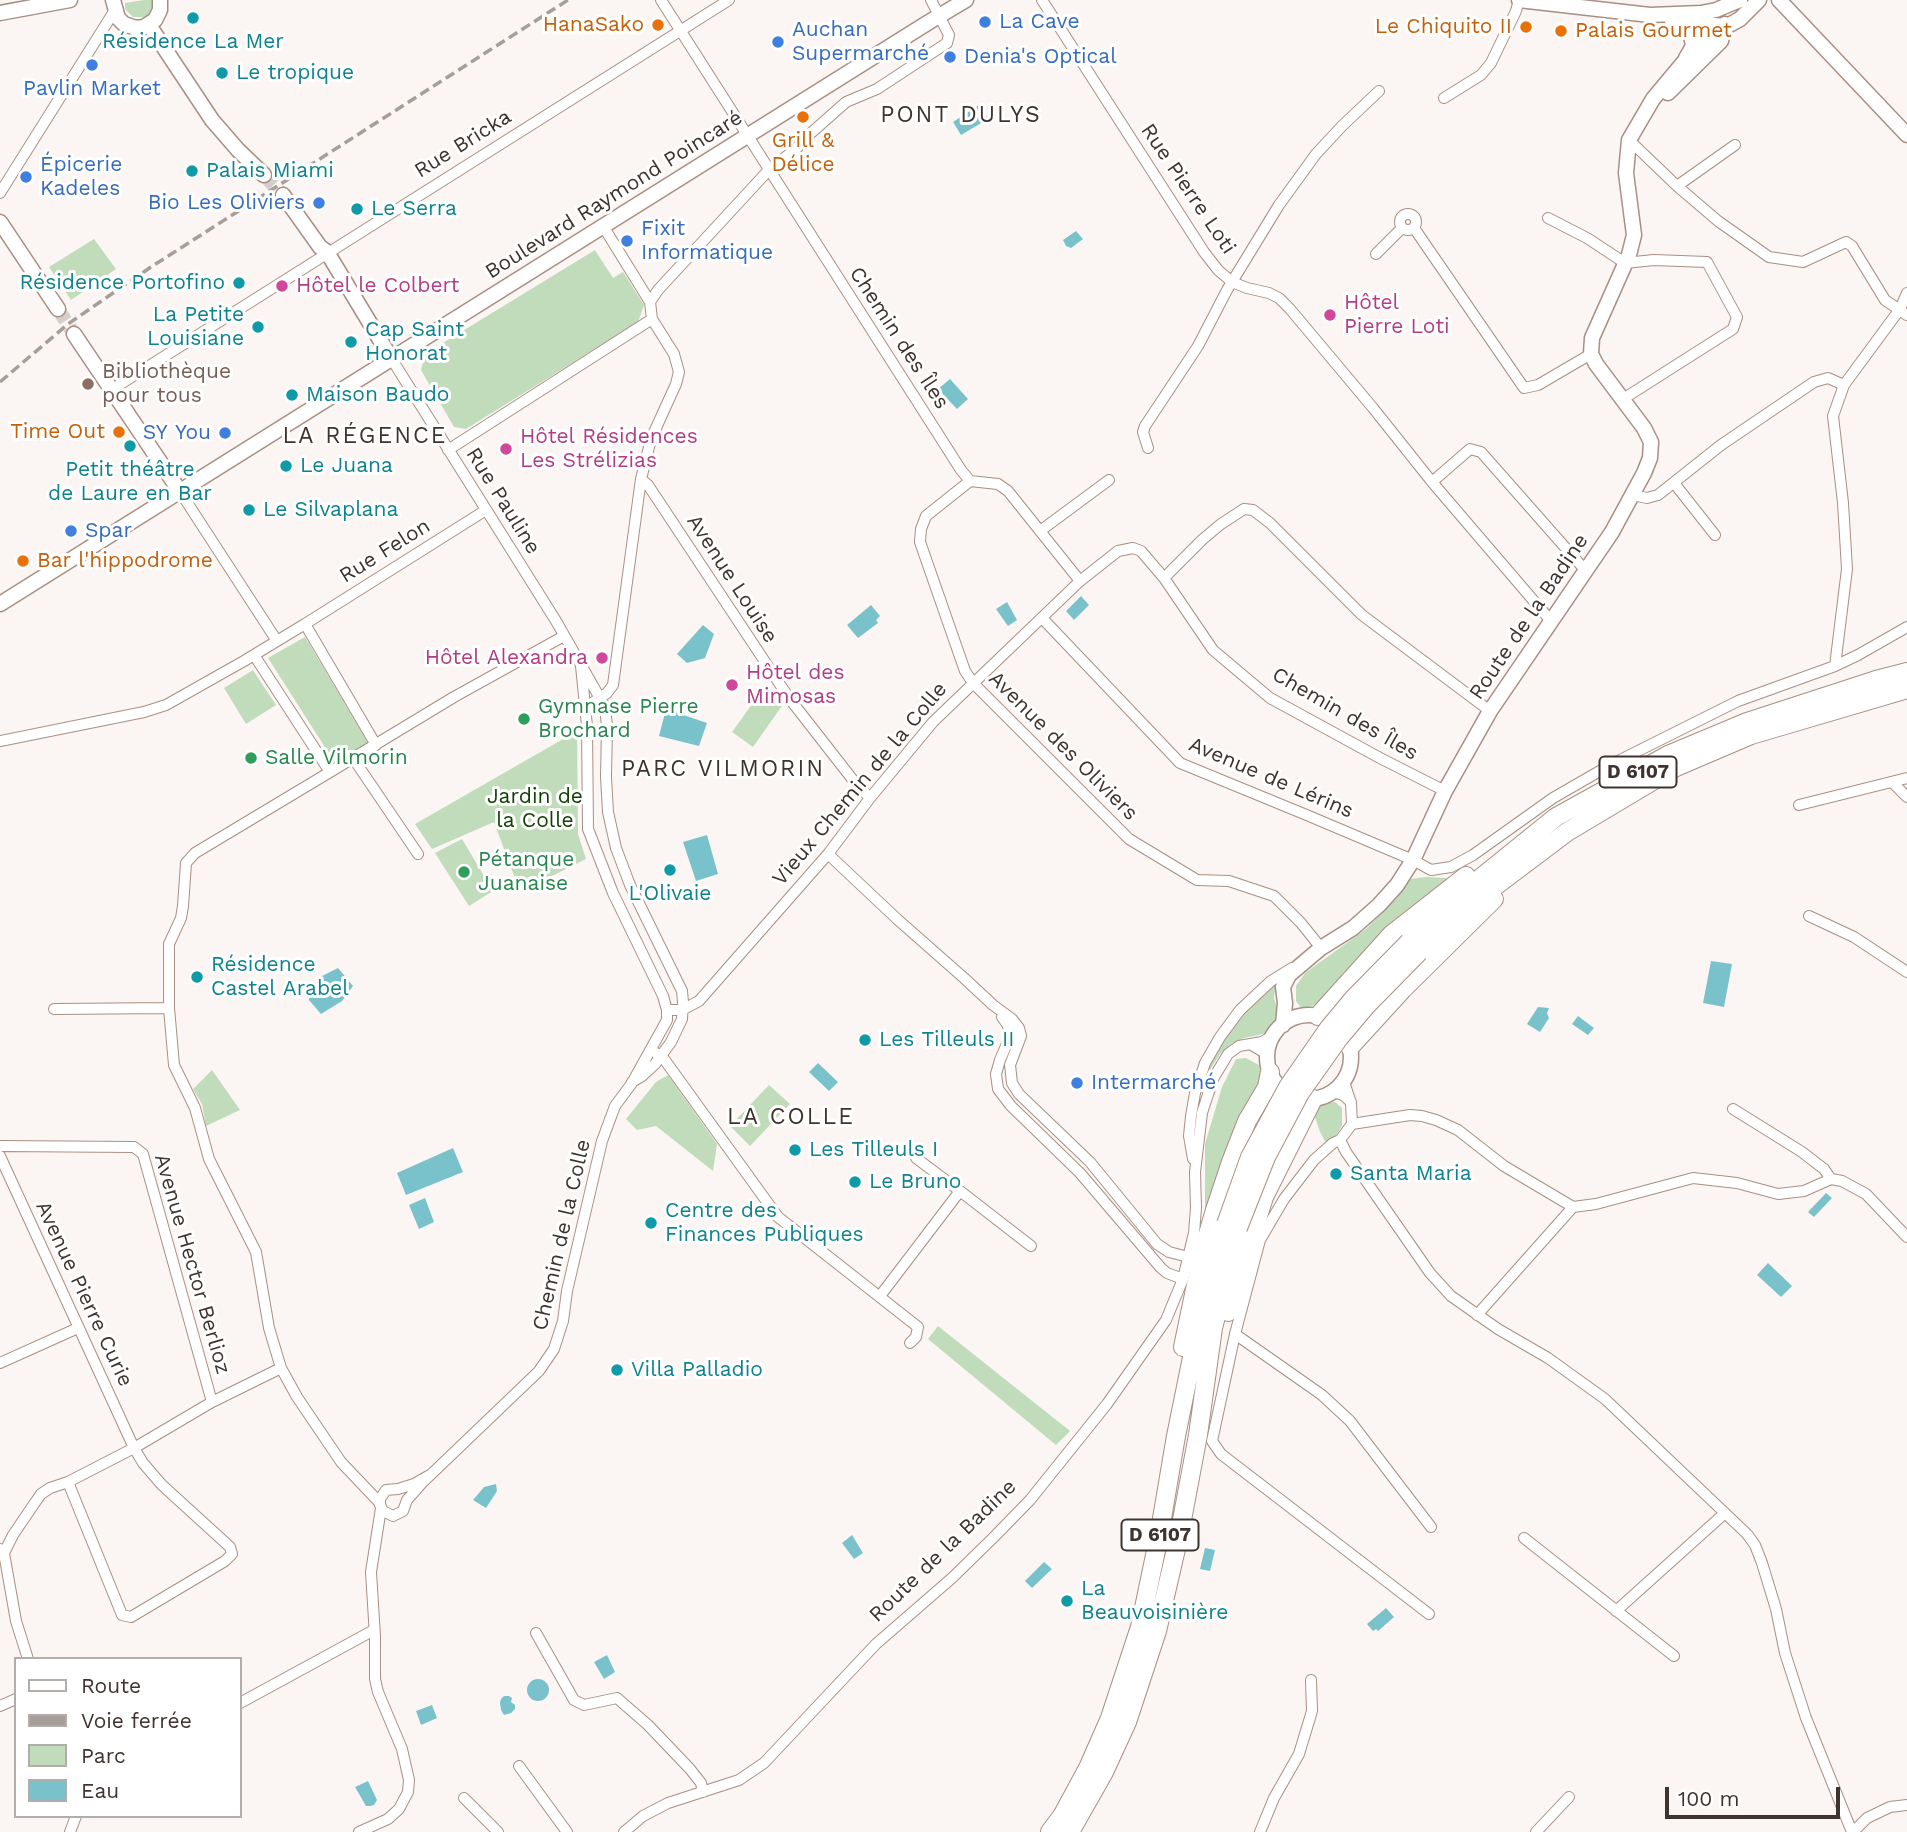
<!DOCTYPE html>
<html>
<head>
<meta charset="utf-8">
<style>
  body { margin:0 }
  #map { position:relative; width:1907px; height:1832px; overflow:hidden; background:#fbf6f3; font-family:"Work Sans",sans-serif }
  canvas { display:block }
  .legend { position:absolute; left:14px; top:1657px; width:228px; height:161px; box-sizing:border-box; background:#fff; border:2px solid #b2adab; margin:0; padding:9px 12px; list-style:none; font-size:21px; color:#3e332e }
  .legend li { display:flex; align-items:center; gap:14px; height:35px }
  .legend b { width:35px; border:2px solid #b2adab }
  .scale { position:absolute; left:1665px; top:1787px; width:175px; height:32px; box-sizing:border-box; border:4px solid #3e332e; border-top:0; padding-left:9px; font-size:21px; line-height:24px; white-space:nowrap; color:#3e332e; -webkit-text-stroke:5px #fff; paint-order:stroke }
</style>
</head>
<body>
<div id="map">
<canvas width="1907" height="1832"></canvas>
<ul class="legend">
<li><b style="height:9px;background:#fff"></b>Route</li>
<li><b style="height:9px;background:#a69e9a"></b>Voie ferrée</li>
<li><b style="height:19px;background:#c0dcba"></b>Parc</li>
<li><b style="height:19px;background:#7ac2cb"></b>Eau</li>
</ul>
<div class="scale">100 m</div>
</div>
<script>
const ctx = document.querySelector('canvas').getContext('2d');
ctx.lineJoin = 'round';
function fillPath(path, color) { ctx.fillStyle = color; ctx.fill(path, 'evenodd'); }
const toPath = rows => new Path2D(rows.map(r => 'M' + r).join(''));
function stroke(path, color, width, dash) { ctx.strokeStyle = color; ctx.lineWidth = width; ctx.lineCap = dash ? 'butt' : 'round'; ctx.setLineDash(dash || []); ctx.stroke(path); }
function drawText(font, color, halo, rows, align = 'center') {
  ctx.font = font + ' "Work Sans",sans-serif'; ctx.lineWidth = 6; ctx.setLineDash([]); ctx.textBaseline = 'middle'; ctx.strokeStyle = halo; ctx.fillStyle = color; for (const [text, x, y, turn = 0] of rows) {
    ctx.save(); ctx.translate(x, y); ctx.rotate((+turn || 0) * Math.PI / 180); ctx.textAlign = isNaN(turn) ? turn : align; if (halo) ctx.strokeText(text, 0, 0); ctx.fillText(text, 0, 0); ctx.restore();
  }
}
const green = toPath([
  [144,0,152,0,153,10,146,17,133,17,125,9,125,3],
  [94,239,116,269,71,300,49,267],
  [595,250,613,278,623,272,644,305,638,322,466,429,454,427,421,370,425,354],
  [305,637,368,743,335,763,268,658],
  [253,670,276,705,246,724,224,688],
  [763,689,784,703,753,747,732,732],
  [577,731,578,834,586,859,520,892,494,822,432,849,415,824],
  [462,839,493,891,469,906,435,853],
  [1426,877,1448,878,1411,908,1318,1004,1302,1009,1296,1001,1296,986,1305,973,1366,929,1396,899,1410,879],
  [1276,982,1274,998,1279,1014,1278,1023,1268,1033,1244,1038,1231,1044,1220,1054,1205,1078,1213,1058,1228,1031,1252,1002],
  [1246,1058,1259,1065,1261,1080,1205,1216,1205,1144,1222,1087,1236,1059],
  [212,1070,240,1110,206,1126,202,1104,193,1089],
  [668,1075,717,1144,713,1171,656,1126,637,1130,626,1119,656,1082],
  [769,1085,790,1104,750,1146,730,1126],
  [1335,1102,1342,1108,1342,1126,1334,1138,1327,1145,1320,1132,1313,1111,1323,1103],
  [938,1326,1070,1431,1056,1445,928,1339]
]);
const water = toPath([
  [979,105,988,119,961,135,953,122],
  [1076,231,1083,239,1071,248,1066,246,1063,240],
  [950,379,968,399,957,409,938,389],
  [1081,596,1089,605,1074,620,1066,611],
  [1007,602,1017,620,1008,626,996,609],
  [871,605,880,616,876,620,878,623,858,638,847,625],
  [703,625,714,634,705,658,687,663,677,654],
  [666,709,707,723,699,746,659,736],
  [707,835,718,874,696,881,683,842],
  [1711,961,1732,964,1724,1007,1703,1003],
  [338,968,353,986,342,1001,321,1014,309,1000,308,990,322,976],
  [1538,1007,1549,1008,1547,1013,1549,1018,1540,1032,1527,1024],
  [1578,1016,1594,1028,1588,1035,1572,1024],
  [818,1063,838,1082,829,1091,809,1072],
  [453,1148,463,1172,406,1195,397,1173],
  [1826,1193,1832,1198,1814,1217,1808,1212],
  [425,1198,434,1222,419,1229,409,1205],
  [1768,1263,1792,1286,1781,1297,1757,1275],
  [496,1484,497,1491,486,1508,473,1500,484,1487],
  [852,1535,863,1553,854,1559,842,1543],
  [1205,1548,1215,1550,1210,1571,1200,1569],
  [1044,1562,1052,1569,1032,1588,1025,1581],
  [1386,1608,1394,1617,1378,1631,1376,1629,1373,1631,1367,1624],
  [607,1655,615,1672,604,1679,594,1662],
  '527 1690a11 11 0 1 1 22 0a11 11 0 1 1-22 0Z',
  [504,1696,509,1696,512,1698,511,1702,515,1705,515,1709,511,1713,504,1715,501,1710,500,1703,501,1699],
  [432,1705,437,1718,421,1725,416,1711],
  [368,1781,377,1800,374,1805,370,1806,366,1806,355,1787]
]);
const secondaryTunnel = toPath([
  [264,175,283,195],
  [58,309,74,334]
]);
const street = toPath([
  [661,0,961,470,970,481,998,484,1008,491,1080,581],
  [1042,0,1204,252,1218,270,1232,282,1247,288,1269,293,1279,298,1290,309,1373,408,1432,482,1551,621],
  [1444,98,1481,75,1491,63,1516,11,1519,0],
  [1629,140,1677,186,1718,221,1769,257,1803,262,1846,242,1852,246,1885,300,1907,315],
  [1677,186,1735,145],
  [0,193,115,10],
  '1400 222a8 8 0 1 1 16 0a8 8 0 1 1-16 0Z',
  [1548,218,1587,238,1625,263,1654,260,1707,262,1737,317,1733,329,1623,399],
  [603,226,650,302],
  [1414,228,1524,388,1538,385,1591,354],
  [1376,254,1402,228],
  [391,358,556,621,605,707,607,726,606,777,608,812,616,848,630,885,682,991,683,1002,682,1019,671,1042,655,1064,642,1076,632,1082],
  [111,390,729,0],
  [1148,448,1143,432,1145,426,1198,346,1227,290,1279,205,1316,154,1342,126,1379,91],
  [448,450,652,319],
  [641,479,648,485,789,698,853,780,870,798],
  [970,481,926,516,921,529,920,542,965,671,973,683,1129,839,1197,880,1229,881,1274,896,1301,923,1321,948],
  [1432,482,1470,449,1481,452,1586,571],
  [1674,483,1715,535],
  [179,490,277,641],
  [1633,495,1647,498,1658,495,1721,445,1814,382,1828,378,1844,385],
  [1040,531,1109,480],
  [1164,578,1203,539,1221,524,1244,509,1253,510,1270,523,1362,615,1490,711],
  [1042,618,1180,763,1309,816,1413,860,1431,870,1451,867,1473,855,1553,798,1612,764,1738,701,1835,666,1847,569,1843,503,1833,416,1844,385,1900,309,1907,293],
  [305,624,486,510],
  [254,655,330,772,454,697,564,636],
  [1835,666,1858,655,1907,627],
  [585,708,607,693,613,685,641,479,651,439,676,384,679,372,674,354,652,319,650,302,658,290,766,173,798,147,802,141,846,102,877,89,947,43,949,35,931,0],
  [0,741,144,712,166,705,244,661,305,624,376,745],
  [353,758,418,854],
  [330,772,195,853,186,863,183,906,181,918,169,944,169,1008,174,1065,195,1108,209,1159,256,1252,269,1328,281,1368,297,1397,341,1462,379,1502],
  [1892,782,1907,797],
  [1799,805,1907,778],
  [828,854,897,919,964,978,993,1005,1012,1019,1019,1028,1021,1036,1010,1065,1012,1083,1019,1094,1090,1162,1157,1244,1169,1252,1188,1257],
  [1809,916,1854,937,1907,972],
  [54,1009,169,1008],
  [667,1010,682,1010,699,1001,828,854,870,798,933,722,1080,581,1118,551,1133,548,1141,551,1164,578,1213,650,1270,698,1380,758,1445,791],
  [1002,1017,1007,1024,1011,1034,1000,1060,996,1074,998,1089,1011,1106,1080,1173,1161,1268,1167,1273,1183,1279],
  [1250,1044,1267,1054],
  [656,1053,664,1059,778,1217,918,1327,916,1337,910,1343],
  [1344,1082,1351,1103,1352,1124,1340,1140,1333,1143,1314,1160,1284,1199,1260,1240,1235,1334,1212,1441,1221,1454,1429,1614],
  [1333,1092,1343,1095,1351,1102],
  [1733,1109,1802,1152,1824,1169,1831,1179],
  [1352,1124,1410,1115,1422,1116,1436,1120,1458,1130,1504,1166,1573,1207,1596,1204,1693,1178,1737,1183,1778,1194,1804,1191,1831,1179,1842,1181,1866,1194,1907,1237],
  [1340,1140,1346,1152,1430,1273,1451,1296,1498,1329,1548,1358,1605,1399,1747,1534,1755,1545,1762,1563,1776,1609,1785,1653,1806,1718,1852,1832],
  [0,1146,134,1147,143,1154,212,1402],
  [0,1156,134,1448,143,1463,162,1485,230,1547,232,1554,225,1561,131,1617,122,1615,68,1482],
  [916,1158,960,1191],
  [1193,1159,1189,1136,1191,1116,1195,1093,1205,1063,1220,1037,1240,1010,1271,981,1292,968],
  [880,1296,960,1191,1031,1246],
  [1477,1315,1573,1207],
  [1235,1334,1322,1395,1350,1421,1431,1527],
  [0,1363,78,1328],
  [428,1476,414,1484,398,1489,386,1490,380,1499,380,1505,383,1511,393,1516,403,1511,407,1500,422,1483,539,1371,554,1349,563,1321,567,1291,602,1141,615,1106,632,1083,667,1020,667,1010,663,996,613,893,588,829,587,726,581,666],
  [1524,1538,1674,1656],
  [0,1549,4,1553,16,1621,28,1659],
  [4,1553,13,1535,34,1504,41,1494,50,1488,68,1482,134,1448,212,1402,281,1368],
  [1616,1611,1725,1513],
  [536,1633,574,1700,584,1705,617,1698,648,1725,690,1769,701,1783,703,1792],
  [240,1703,374,1630],
  [0,1706,16,1699],
  [519,1766,567,1832],
  [464,1798,498,1832],
  [70,1832,76,1816],
  [359,1832,388,1819,399,1809,408,1792,409,1780,402,1749,378,1692,375,1679,375,1636,371,1572,381,1508],
  [624,1832,643,1816,668,1803,739,1780,764,1763,876,1644,952,1578,994,1537,1030,1500,1107,1404,1166,1320,1183,1279,1194,1233,1196,1208,1195,1172,1202,1113,1213,1079,1228,1054,1239,1046,1262,1042,1273,1036],
  [1260,1832,1274,1798,1299,1754,1312,1711,1311,1680],
  [1536,1832,1569,1797],
  [1853,1832,1867,1818,1890,1807,1907,1805]
]);
const secondary = toPath([
  [113,0,118,18,124,24,136,28,144,27,155,20,160,10,160,0],
  [1519,0,1650,15,1701,13,1716,10,1740,0],
  [1779,0,1907,135],
  [0,13,70,0],
  [1672,21,1725,26],
  [1677,22,1691,35,1693,46,1686,58],
  [149,25,212,120,238,150,264,175],
  [1668,93,1721,41,1725,24],
  [283,195,320,247,327,252,391,358],
  [0,222,58,309],
  [74,334,179,490],
  [0,604,929,22,966,0],
  '1267 1057a42 42 0 1 1 84 0a42 42 0 1 1-84 0Z',
  [1283,1025,1285,1003,1283,987,1289,975,1321,948,1353,928,1379,905,1397,885,1413,860,1445,791,1490,711,1612,532,1644,473,1650,458,1651,442,1644,428,1596,364,1591,354,1592,338,1629,255,1634,235,1626,173,1629,140,1653,99,1683,63,1709,36,1740,19,1759,0]
]);
const highway = toPath([
  [1409,942,1462,893,1556,817,1668,755,1747,722,1876,680,1907,672],
  [1419,952,1470,905,1567,832,1676,767,1751,735,1907,689],
  [1318,1016,1392,934,1466,876],
  [1350,1047,1403,989,1494,899],
  [1228,1312,1264,1197,1313,1099],
  [1183,1347,1203,1251,1215,1210,1231,1162,1247,1121,1267,1087,1270,1072],
  [1050,1832,1062,1816,1088,1768,1110,1718,1140,1627,1159,1536,1176,1436,1198,1328,1226,1224],
  [1070,1832,1104,1772,1127,1722,1157,1631,1179,1536,1198,1435,1213,1328,1238,1228]
]);
const rail = toPath([
  [0,382,68,324,151,267,568,0]
]);
const highwayBridge = toPath([
  [1226,1224,1250,1157,1288,1087,1329,1028,1354,998,1409,942],
  [1238,1228,1266,1157,1300,1093,1339,1038,1366,1006,1419,952]
]);
const markers = [
  [193,18,7,"#0f9aa8"],
  [985,22,7,"#3f7fe0"],
  [658,25,7,"#e8710a"],
  [1526,27,7,"#e8710a"],
  [1561,31,7,"#e8710a"],
  [778,42,7,"#3f7fe0"],
  [950,57,7,"#3f7fe0"],
  [92,65,7,"#3f7fe0"],
  [222,73,7,"#0f9aa8"],
  [803,117,7,"#e8710a"],
  [192,171,7,"#0f9aa8"],
  [26,177,7,"#3f7fe0"],
  [319,203,7,"#3f7fe0"],
  [357,209,7,"#0f9aa8"],
  [627,241,7,"#3f7fe0"],
  [239,283,7,"#0f9aa8"],
  [282,286,7,"#d1479c"],
  [1330,315,7,"#d1479c"],
  [258,327,7,"#0f9aa8"],
  [351,342,7,"#0f9aa8"],
  [88,384,7,"#8d6e63"],
  [292,395,7,"#0f9aa8"],
  [119,432,7,"#e8710a"],
  [225,433,7,"#3f7fe0"],
  [130,446,7,"#0f9aa8"],
  [506,449,7,"#d1479c"],
  [286,466,7,"#0f9aa8"],
  [249,510,7,"#0f9aa8"],
  [71,531,7,"#3f7fe0"],
  [23,561,7,"#e8710a"],
  [602,658,7,"#d1479c"],
  [732,685,7,"#d1479c"],
  [524,719,7,"#2e9e5b"],
  [251,758,7,"#2e9e5b"],
  [670,870,7,"#0f9aa8"],
  [464,872,7,"#2e9e5b"],
  [197,977,7,"#0f9aa8"],
  [865,1040,7,"#0f9aa8"],
  [1077,1083,7,"#3f7fe0"],
  [795,1150,7,"#0f9aa8"],
  [1336,1174,7,"#0f9aa8"],
  [855,1182,7,"#0f9aa8"],
  [651,1223,7,"#0f9aa8"],
  [617,1370,7,"#0f9aa8"],
  [1067,1601,7,"#0f9aa8"]
];
const shields = [
  [1638,772,77],
  [1160,1535,77]
];
const shieldNames = [
  ["D 6107",1638,772],
  ["D 6107",1160,1535]
];
const shopNames = [
  ["La Cave",999,22],
  ["Auchan",792,30],
  ["Supermarché",792,54],
  ["Denia's Optical",964,57],
  ["Pavlin Market",92,89,"center"],
  ["Épicerie",40,165],
  ["Kadeles",40,189],
  ["Bio Les Oliviers",305,203,"right"],
  ["Fixit",641,229],
  ["Informatique",641,253],
  ["SY You",211,433,"right"],
  ["Spar",85,531],
  ["Intermarché",1091,1083]
];
const foodNames = [
  ["HanaSako",644,25],
  ["Le Chiquito II",1512,27],
  ["Palais Gourmet",1575,31,"left"],
  ["Grill &",803,141,"center"],
  ["Délice",803,165,"center"],
  ["Time Out",105,432],
  ["Bar l'hippodrome",37,561,"left"]
];
const cultureNames = [
  ["Résidence La Mer",193,42,"center"],
  ["Le tropique",236,73],
  ["Palais Miami",206,171],
  ["Le Serra",371,209],
  ["Résidence Portofino",225,283,"right"],
  ["La Petite",244,315,"right"],
  ["Louisiane",244,339,"right"],
  ["Cap Saint",365,330],
  ["Honorat",365,354],
  ["Maison Baudo",306,395],
  ["Le Juana",300,466],
  ["Petit théâtre",130,470,"center"],
  ["de Laure en Bar",130,494,"center"],
  ["Le Silvaplana",263,510],
  ["L'Olivaie",670,894,"center"],
  ["Résidence",211,965],
  ["Castel Arabel",211,989],
  ["Les Tilleuls II",879,1040],
  ["Les Tilleuls I",809,1150],
  ["Santa Maria",1350,1174],
  ["Le Bruno",869,1182],
  ["Centre des",665,1211],
  ["Finances Publiques",665,1235],
  ["Villa Palladio",631,1370],
  ["La",1081,1589],
  ["Beauvoisinière",1081,1613]
];
const streetNames = [
  ["Rue Bricka",463,144,-32],
  ["Rue Pierre Loti",1188,189,56],
  ["Boulevard Raymond Poincaré",614,195,-32],
  ["Chemin des Îles",899,338,57],
  ["Rue Pauline",503,501,58],
  ["Rue Felon",385,551,-32],
  ["Avenue Louise",732,579,57],
  ["Route de la Badine",1529,617,-56],
  ["Chemin des Îles",1345,714,30],
  ["Avenue des Oliviers",1063,746,45],
  ["Avenue de Lérins",1271,778,23],
  ["Vieux Chemin de la Colle",860,784,-50],
  ["Chemin de la Colle",562,1235,-77],
  ["Avenue Hector Berlioz",192,1264,74],
  ["Avenue Pierre Curie",84,1294,65],
  ["Route de la Badine",943,1551,-44]
];
const hotelNames = [
  ["Hôtel le Colbert",296,286],
  ["Hôtel",1344,303],
  ["Pierre Loti",1344,327],
  ["Hôtel Résidences",520,437],
  ["Les Strélizias",520,461],
  ["Hôtel Alexandra",588,658,"right"],
  ["Hôtel des",746,673],
  ["Mimosas",746,697]
];
const educationNames = [
  ["Bibliothèque",102,372],
  ["pour tous",102,396]
];
const leisureNames = [
  ["Gymnase Pierre",538,707],
  ["Brochard",538,731],
  ["Salle Vilmorin",265,758],
  ["Pétanque",478,860],
  ["Juanaise",478,884]
];
const parkNames = [
  ["Jardin de",535,797],
  ["la Colle",535,821]
];
const neighbourhoodNames = [
  ["PONT DULYS",961,115],
  ["LA RÉGENCE",365,436],
  ["PARC VILMORIN",723,769],
  ["LA COLLE",791,1117]
];
fillPath(green, '#c0dcba');
fillPath(water, '#7ac2cb');
stroke(secondaryTunnel, '#d5cfcc', 14, [14, 7]);
stroke(street, '#a98f83', 12);
stroke(secondary, '#a98f83', 17);
stroke(highway, '#a98f83', 20);
stroke(street, '#fff', 10);
stroke(secondary, '#fff', 14);
stroke(highway, '#fff', 18);
stroke(rail, '#a69e9a', 3.5, [10, 5]);
stroke(highwayBridge, '#a98f83', 20, []);
stroke(highwayBridge, '#fff', 18);
for (const [x, y, r, color] of markers) { const dot = new Path2D(); dot.arc(x, y, r, 0, 2 * Math.PI); ctx.fillStyle = color; ctx.fill(dot); stroke(dot, '#fff', 2.5); }
for (const [x, y, w] of shields) { const box = new Path2D(); box.roundRect(x - w / 2, y - 15.5, w, 31, 5); ctx.fillStyle = '#fff'; ctx.fill(box); stroke(box, '#3e332e', 2); }
drawText('bold 19px', '#3e332e', null, shieldNames);
drawText('21px', '#366cbe', '#fff', shopNames, 'left');
drawText('21px', '#c56008', '#fff', foodNames, 'right');
drawText('21px', '#0d838f', '#fff', cultureNames, 'left');
drawText('21px', '#3e332e', '#fff', streetNames);
drawText('21px', '#b23c85', '#fff', hotelNames, 'left');
drawText('21px', '#785e54', '#fff', educationNames, 'left');
drawText('21px', '#27864d', '#fff', leisureNames, 'left');
drawText('21px', '#104002', '#fff', parkNames);
ctx.letterSpacing = '2px';
drawText('23px', '#3e332e', '#fff', neighbourhoodNames);
ctx.letterSpacing = '0px';
</script>
</body>
</html>
